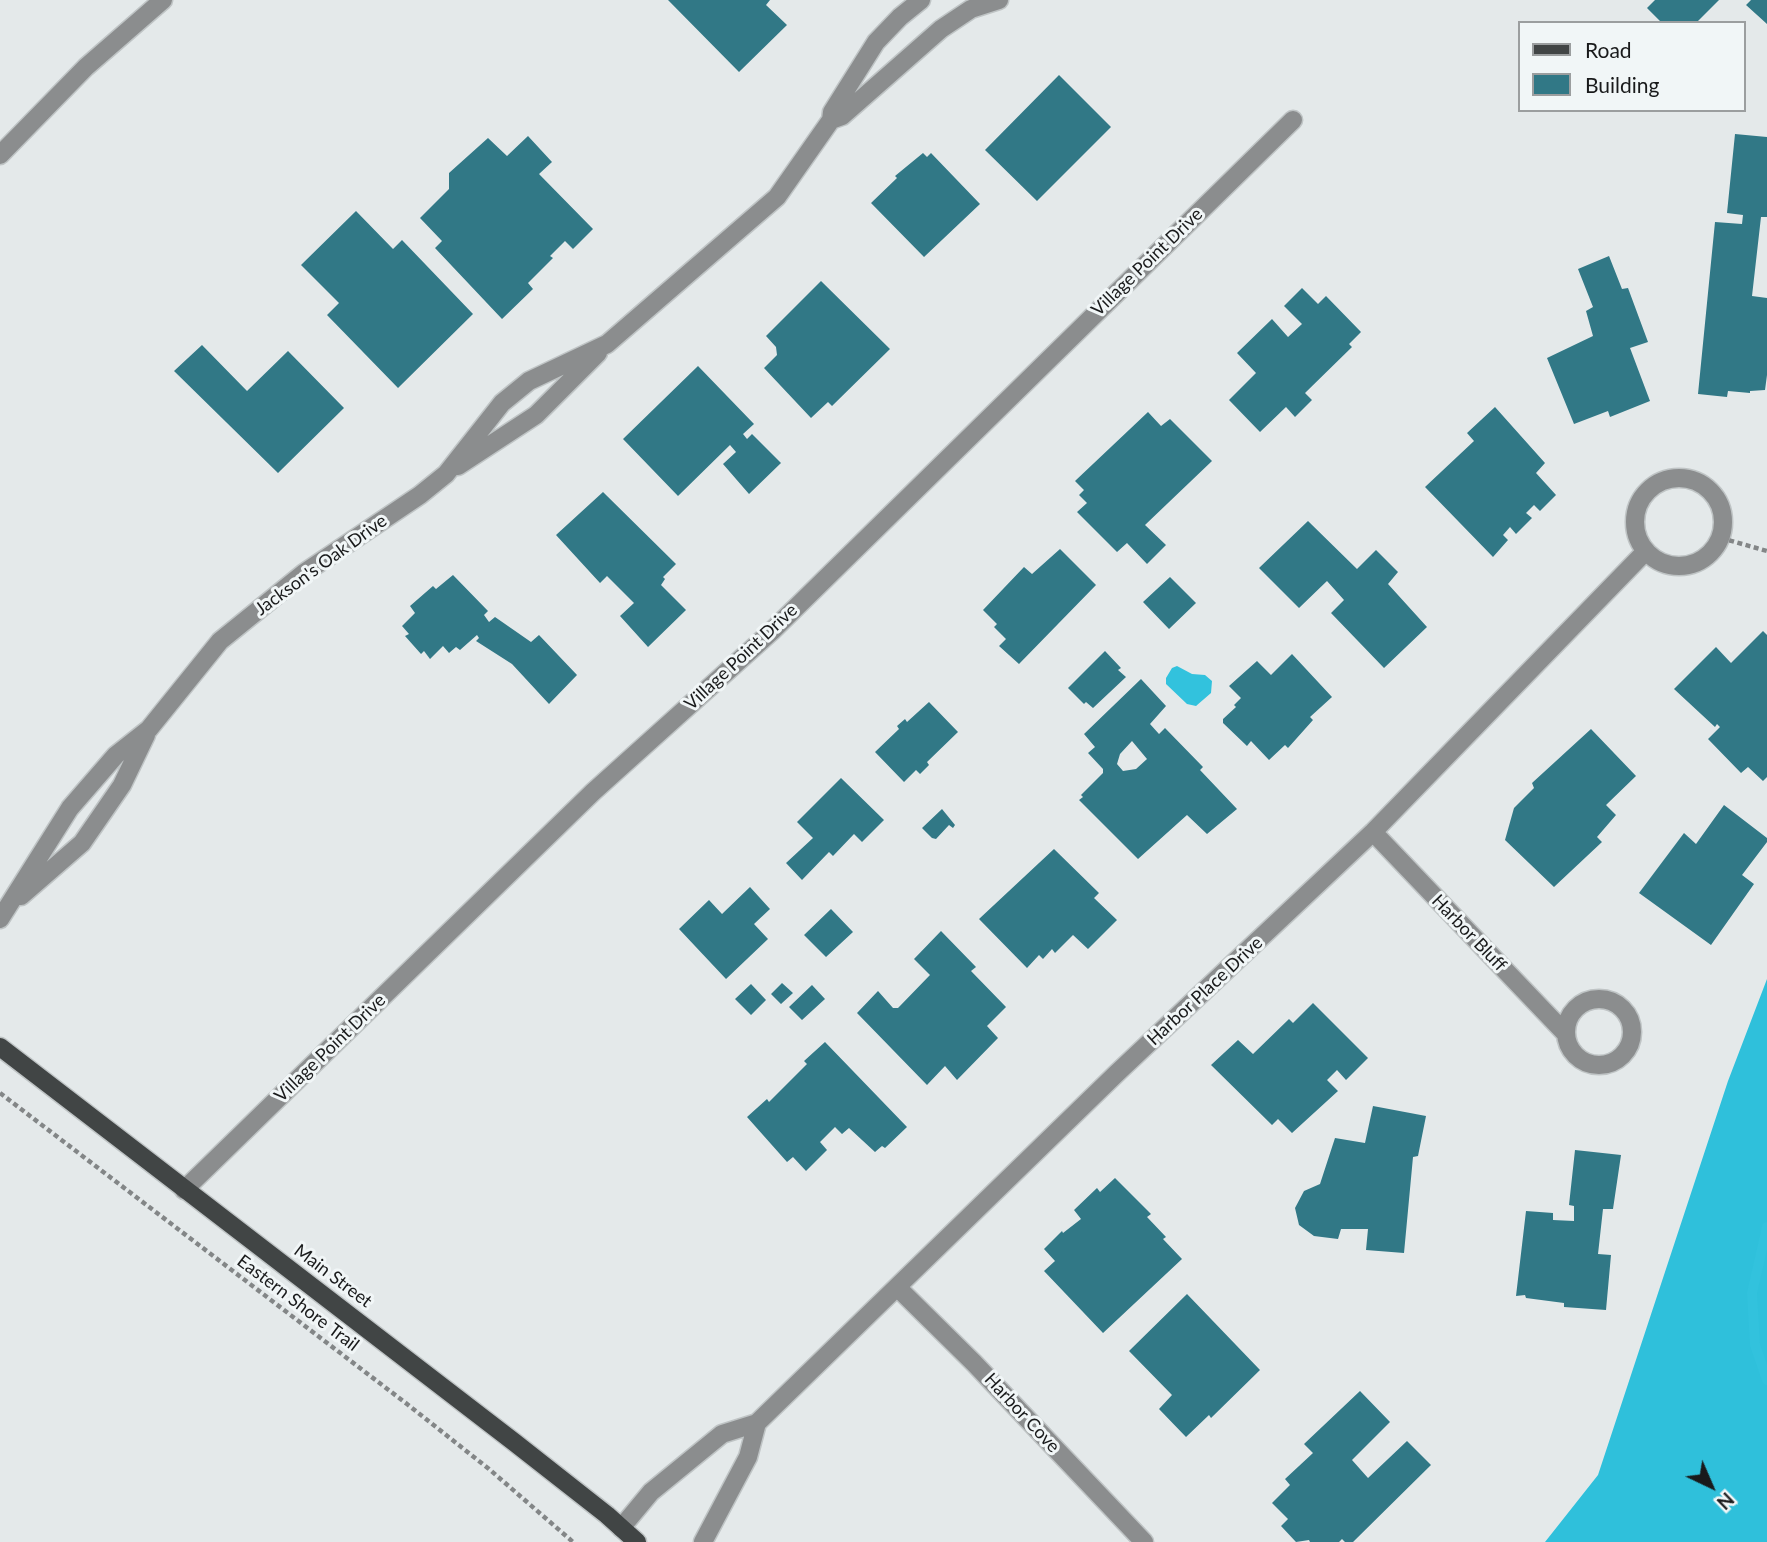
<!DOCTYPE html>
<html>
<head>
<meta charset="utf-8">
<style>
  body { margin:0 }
  #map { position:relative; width:1767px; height:1542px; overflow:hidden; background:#e4e9ea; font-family:Lato,sans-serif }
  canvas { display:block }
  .legend { position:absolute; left:1518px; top:21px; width:228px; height:91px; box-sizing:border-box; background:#f1f6f7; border:2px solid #9b9e9f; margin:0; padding:9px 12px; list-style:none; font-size:21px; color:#191a1b }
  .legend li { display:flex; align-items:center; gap:14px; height:35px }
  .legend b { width:35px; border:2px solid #9b9e9f }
  .north { position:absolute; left:1676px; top:1451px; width:70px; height:70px; -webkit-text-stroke:5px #f1f6f7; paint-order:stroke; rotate:136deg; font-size:19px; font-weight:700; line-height:28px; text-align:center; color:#191a1b }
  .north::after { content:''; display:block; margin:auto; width:24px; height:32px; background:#191a1b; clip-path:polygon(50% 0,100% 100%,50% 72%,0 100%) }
</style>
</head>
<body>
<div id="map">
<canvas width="1767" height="1542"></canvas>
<ul class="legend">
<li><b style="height:9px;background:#414545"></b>Road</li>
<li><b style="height:19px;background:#317886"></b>Building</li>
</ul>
<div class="north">N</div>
</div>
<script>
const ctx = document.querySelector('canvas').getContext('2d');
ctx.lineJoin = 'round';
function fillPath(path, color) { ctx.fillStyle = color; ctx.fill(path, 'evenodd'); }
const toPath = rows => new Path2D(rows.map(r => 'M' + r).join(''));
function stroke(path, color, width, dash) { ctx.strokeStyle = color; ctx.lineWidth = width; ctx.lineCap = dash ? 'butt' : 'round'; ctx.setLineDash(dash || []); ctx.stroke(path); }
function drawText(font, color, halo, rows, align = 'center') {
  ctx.font = font + ' Lato,sans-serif'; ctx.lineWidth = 6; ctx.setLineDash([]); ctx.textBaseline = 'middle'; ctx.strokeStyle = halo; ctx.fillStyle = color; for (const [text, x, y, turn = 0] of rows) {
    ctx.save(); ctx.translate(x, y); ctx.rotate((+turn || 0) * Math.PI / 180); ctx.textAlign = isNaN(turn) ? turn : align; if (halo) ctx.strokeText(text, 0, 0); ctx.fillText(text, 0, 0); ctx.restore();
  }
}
const forest = toPath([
  [1767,979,1767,1542,1545,1542,1598,1475,1728,1081]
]);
const water = toPath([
  [1177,666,1192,674,1205,675,1212,681,1211,693,1196,706,1187,704,1166,684,1166,678,1172,668]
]);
const stream = toPath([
  [1767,1227,1752,1293,1755,1345,1767,1380]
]);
const building = toPath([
  [668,0,770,0,766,5,787,25,739,72],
  [1655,0,1719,0,1696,23,1662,23,1647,8],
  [1751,0,1767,0,1767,24,1746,5],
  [1059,75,1111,127,1037,201,985,150],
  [1735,134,1767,137,1767,217,1761,217,1752,296,1767,298,1767,375,1765,390,1750,391,1750,393,1728,391,1727,397,1698,394,1715,222,1742,224,1743,215,1727,213],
  [528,136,552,162,539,174,593,229,573,249,565,241,550,256,553,258,528,283,533,289,502,319,435,248,442,241,420,218,449,189,449,173,488,138,507,156],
  [923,153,927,157,931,153,980,204,924,257,871,203,897,178,895,176],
  [356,211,393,249,402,240,473,314,398,388,327,315,339,303,301,265],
  [1609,256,1622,289,1628,288,1648,342,1630,348,1650,401,1610,417,1608,411,1574,424,1547,358,1593,336,1586,311,1593,307,1578,269],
  [821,281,890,349,832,406,828,402,811,418,764,368,777,355,776,347,766,336],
  [1302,288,1318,304,1326,296,1361,332,1349,344,1352,347,1305,393,1312,400,1295,417,1286,407,1260,432,1229,400,1256,373,1237,353,1272,319,1288,337,1302,324,1284,306],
  [202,345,247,391,288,351,344,408,278,473,174,371],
  [698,366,754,424,743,434,747,439,752,434,781,463,749,494,723,464,736,452,730,445,678,496,623,439],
  [1495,407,1545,463,1536,473,1556,495,1540,511,1534,505,1526,513,1532,518,1516,534,1510,527,1503,535,1508,540,1493,557,1425,487,1474,441,1467,433],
  [1148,412,1161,426,1170,419,1212,461,1145,525,1166,545,1147,564,1127,543,1117,552,1077,512,1087,503,1079,495,1084,490,1075,481],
  [603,492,676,564,663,577,665,579,661,585,686,610,648,647,620,616,634,603,607,576,600,583,556,535],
  [1308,521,1357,569,1376,550,1398,572,1388,584,1427,627,1384,668,1331,613,1344,600,1327,581,1299,608,1259,568],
  [1060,549,1096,585,1019,664,999,646,1006,639,994,627,997,624,983,610,1024,567,1032,574],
  [453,575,488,611,484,615,489,622,495,617,531,642,539,635,577,675,549,704,512,664,476,641,479,638,477,635,460,650,456,647,449,653,443,646,430,659,424,651,421,654,405,636,409,634,402,626,415,613,410,606,433,586,436,589],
  [1170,577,1196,603,1169,629,1143,602],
  [1763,631,1767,635,1767,777,1763,781,1748,767,1741,773,1708,739,1720,727,1717,724,1715,727,1674,689,1716,647,1731,663],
  [1105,651,1121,668,1118,670,1126,677,1093,708,1086,702,1084,704,1068,688],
  [1292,654,1332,697,1310,717,1313,720,1288,748,1285,745,1269,760,1251,741,1247,746,1223,723,1223,719,1236,707,1234,705,1241,698,1229,686,1257,661,1271,675],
  [1141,679,1166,706,1150,724,1159,734,1165,728,1203,767,1200,770,1237,809,1207,834,1187,815,1138,859,1079,800,1083,797,1081,795,1103,773,1103,769,1088,753,1095,747,1084,734],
  [1132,741,1147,759,1136,769,1123,771,1117,764,1120,754],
  [929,702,958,732,927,762,929,765,920,774,916,770,904,782,875,752,899,729,897,726,905,719,907,722],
  [1591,729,1636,776,1606,805,1616,815,1597,837,1602,842,1554,887,1505,840,1514,808,1534,788,1532,783],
  [841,778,884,820,862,842,854,834,833,856,829,852,802,880,786,863,813,838,797,822],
  [1724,805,1767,838,1767,842,1742,875,1754,884,1711,945,1639,893,1684,833,1696,844],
  [942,809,955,825,953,828,949,825,936,839,932,838,922,828],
  [1054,849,1099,893,1094,898,1117,920,1088,949,1073,935,1055,953,1052,949,1043,959,1039,955,1027,968,979,919],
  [750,887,770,909,754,924,768,939,726,979,679,929,709,900,722,914],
  [831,909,853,932,826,957,804,935],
  [941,931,976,967,971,971,1006,1007,987,1026,998,1038,957,1080,945,1066,927,1085,857,1013,878,991,893,1008,898,1008,930,975,914,959],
  [782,983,793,993,781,1004,771,994],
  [751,984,766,1000,751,1015,735,999],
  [812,985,825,999,802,1020,789,1007],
  [1313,1003,1368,1058,1346,1080,1337,1070,1327,1080,1338,1091,1292,1133,1278,1119,1272,1125,1211,1065,1238,1040,1253,1054,1289,1019,1293,1023],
  [825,1042,907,1127,885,1148,882,1146,875,1152,849,1128,842,1134,835,1127,820,1142,827,1150,806,1171,793,1157,787,1162,747,1117,767,1099,769,1102,807,1064,804,1061],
  [1373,1106,1426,1116,1418,1156,1413,1157,1404,1253,1366,1250,1368,1229,1341,1229,1338,1239,1314,1236,1299,1225,1295,1208,1304,1191,1320,1184,1335,1138,1365,1143],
  [1575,1150,1621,1155,1613,1209,1603,1209,1598,1254,1611,1255,1606,1310,1564,1307,1564,1303,1526,1298,1525,1295,1516,1296,1526,1211,1553,1213,1553,1220,1574,1221,1574,1206,1569,1205],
  [1115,1178,1151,1214,1147,1217,1166,1237,1163,1239,1182,1259,1103,1333,1044,1271,1055,1261,1044,1249,1062,1231,1063,1233,1081,1219,1074,1210,1097,1188,1100,1192],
  [1187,1294,1260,1370,1211,1418,1209,1415,1186,1437,1159,1409,1172,1395,1129,1351],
  [1360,1391,1390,1422,1352,1460,1368,1478,1407,1441,1431,1465,1353,1542,1345,1542,1342,1539,1339,1542,1310,1542,1309,1540,1296,1542,1281,1526,1288,1519,1272,1503,1290,1485,1285,1479,1313,1453,1304,1444]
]);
const path = toPath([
  [1721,538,1767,551],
  [0,1093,407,1404,489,1469,573,1542]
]);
const minor = toPath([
  [921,0,900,17,876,42,832,112,831,120,842,116,941,29,971,9,999,0],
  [0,155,86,67,163,0],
  [458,466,536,415,598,353],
  '1635 522a44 44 0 1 1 88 0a44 44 0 1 1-88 0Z',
  [1373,832,1565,1033],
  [21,896,82,843,122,785,146,735],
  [0,919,70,808,116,755,149,729,220,641,304,573,420,495,446,474,502,403,529,381,607,344,777,197,831,120],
  '1566 1032a33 33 0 1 1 66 0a33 33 0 1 1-66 0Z',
  [184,1190,593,792,772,631,1293,120],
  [897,1287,974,1363,1144,1542],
  [621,1528,651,1492,722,1434,757,1423,1117,1073,1373,832,1645,552],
  [703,1542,748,1457,757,1423]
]);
const major = toPath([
  [0,1047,514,1442,607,1515,637,1542]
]);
const streetNames = [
  ["Village Point Drive",1147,262,-44],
  ["Jackson's Oak Drive",321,565,-36],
  ["Village Point Drive",741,657,-43],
  ["Harbor Bluff",1469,933,46],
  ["Harbor Place Drive",1205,991,-43],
  ["Village Point Drive",330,1048,-44],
  ["Main Street",333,1276,37],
  ["Eastern Shore Trail",298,1303,37],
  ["Harbor Cove",1022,1413,47]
];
fillPath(forest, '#2fc0db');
fillPath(water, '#32c2dd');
stroke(stream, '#32c2dd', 10);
fillPath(building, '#317886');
stroke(minor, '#bfc4c5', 21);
stroke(major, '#bfc4c5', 21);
stroke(path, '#838687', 4.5, [5, 3.5]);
stroke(minor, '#8b8d8e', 18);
stroke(major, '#414545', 18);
drawText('18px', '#191a1b', '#f1f6f7', streetNames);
</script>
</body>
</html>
